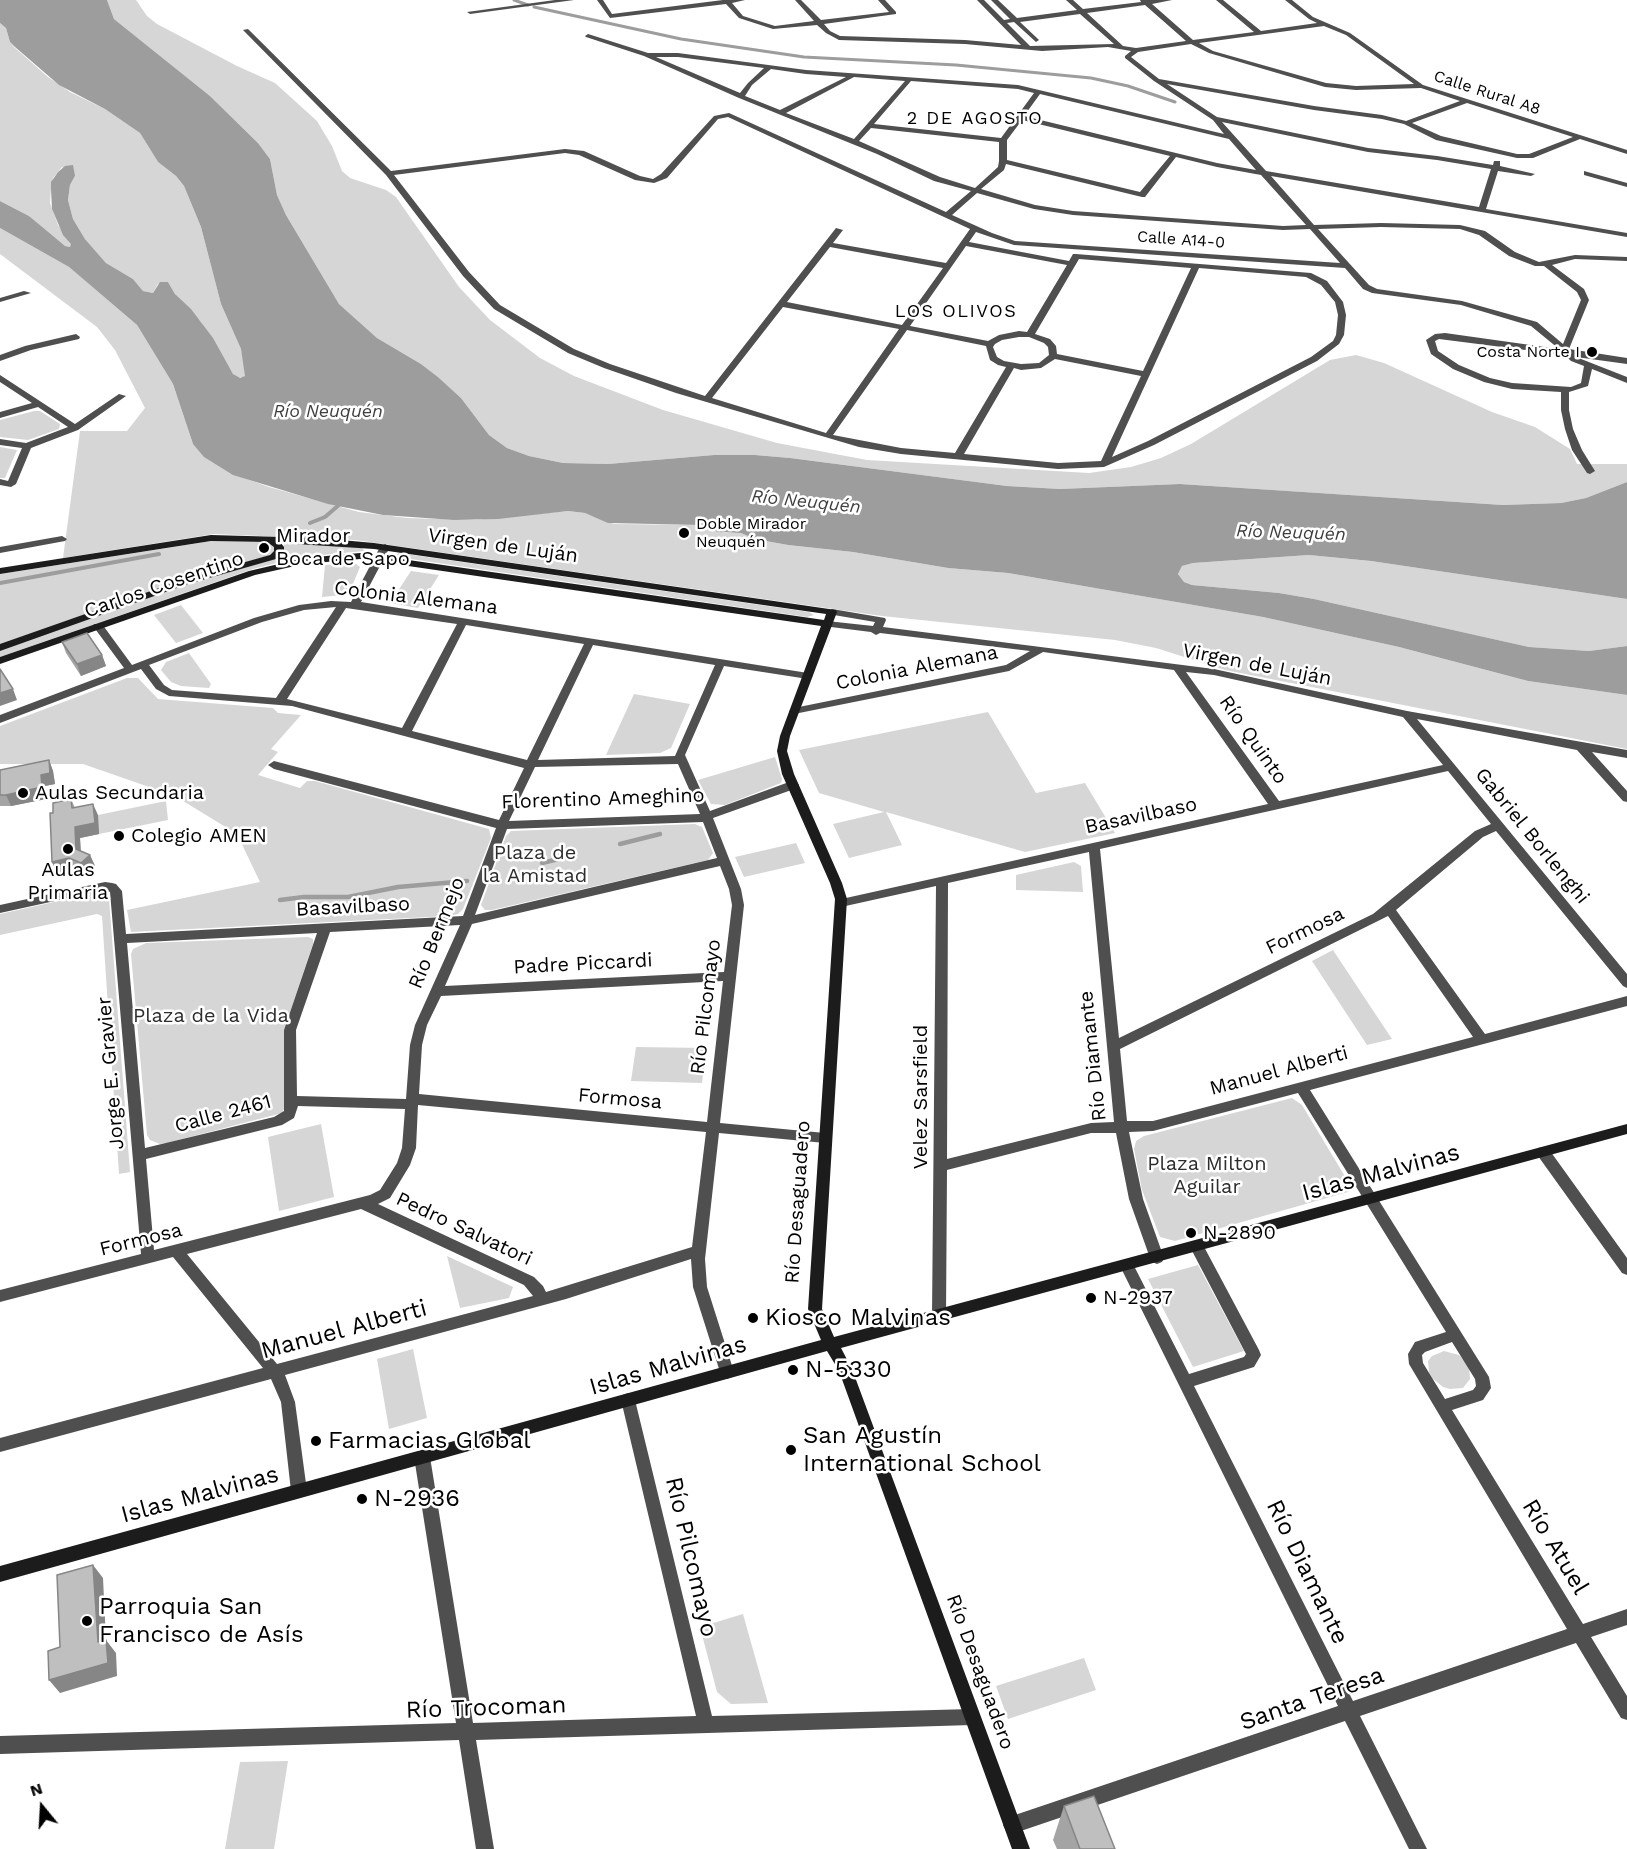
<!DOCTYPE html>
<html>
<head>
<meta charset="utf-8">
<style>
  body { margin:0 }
  #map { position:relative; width:1627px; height:1849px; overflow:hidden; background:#fff; font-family:"Work Sans",sans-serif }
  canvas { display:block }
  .north { position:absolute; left:12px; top:1777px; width:60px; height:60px; -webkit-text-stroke:4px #fff; paint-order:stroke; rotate:342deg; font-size:16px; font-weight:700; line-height:24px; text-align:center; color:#000 }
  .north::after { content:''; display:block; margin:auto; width:21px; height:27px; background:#000; clip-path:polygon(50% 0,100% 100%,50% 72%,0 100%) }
</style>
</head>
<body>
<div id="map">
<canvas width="1627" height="1849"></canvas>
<div class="north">N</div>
</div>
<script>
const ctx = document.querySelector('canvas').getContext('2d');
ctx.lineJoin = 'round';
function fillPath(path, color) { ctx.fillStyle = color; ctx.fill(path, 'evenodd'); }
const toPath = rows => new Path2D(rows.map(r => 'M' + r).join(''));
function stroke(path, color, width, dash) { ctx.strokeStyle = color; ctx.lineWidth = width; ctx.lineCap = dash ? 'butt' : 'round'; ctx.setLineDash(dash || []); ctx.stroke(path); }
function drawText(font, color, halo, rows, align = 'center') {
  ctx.font = font + ' "Work Sans",sans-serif'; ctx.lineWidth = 5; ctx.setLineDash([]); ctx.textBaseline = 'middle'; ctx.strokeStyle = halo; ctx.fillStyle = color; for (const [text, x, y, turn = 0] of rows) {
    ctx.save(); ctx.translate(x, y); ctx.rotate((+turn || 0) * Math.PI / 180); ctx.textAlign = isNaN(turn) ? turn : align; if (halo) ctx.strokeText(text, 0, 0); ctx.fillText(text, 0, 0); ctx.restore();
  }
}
const green = toPath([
  [107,0,136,0,147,16,157,24,237,66,275,83,317,121,332,146,342,171,350,178,386,190,396,197,459,287,490,320,540,358,574,376,663,410,777,443,867,460,1089,473,1131,467,1161,458,1191,444,1330,360,1356,355,1384,363,1492,412,1535,427,1570,449,1577,464,1627,464,1627,482,1586,498,1561,503,1503,505,1180,484,1060,489,1007,486,790,458,755,455,714,455,608,464,563,463,529,456,507,448,489,435,461,398,438,377,421,364,377,338,339,304,286,215,277,195,270,159,258,143,210,96,114,19],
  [0,23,6,28,10,42,14,47,48,77,70,92,105,109,140,133,158,162,176,176,184,186,201,227,221,304,241,349,246,374,244,377,238,378,233,374,201,322,175,294,168,282,158,284,153,293,143,291,133,279,106,263,85,239,73,219,68,200,70,185,75,176,62,167,53,178,51,189,50,203,58,225,72,244,70,247,65,246,56,240,29,216,0,201],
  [0,228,69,267,137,325,173,384,193,444,233,474,269,487,359,512,407,518,475,520,568,511,585,513,614,524,700,525,725,533,741,533,755,539,788,545,853,552,948,568,1008,573,1263,617,1399,647,1528,681,1627,695,1627,749,1225,670,1156,648,1115,640,882,616,355,540,214,534,63,558,80,431,127,431,145,408,115,350,97,327,0,254],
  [34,411,40,411,60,424,59,429,28,440,0,437,0,420],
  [0,447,17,450,5,478,0,478],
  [212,541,266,542,274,546,275,550,268,556,197,576,0,645,0,574],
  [284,543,327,545,362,548,365,551,300,557,253,569,0,657,0,650,180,586,275,559,283,553],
  [399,553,809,612,814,615,807,617,397,557,396,555],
  [1309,555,1371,561,1627,599,1627,646,1589,651,1529,647,1314,599,1279,593,1192,585,1184,582,1178,574,1182,566,1193,563],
  [355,563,360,567,350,591,342,595,322,597,325,565],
  [411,571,439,575,418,608,390,603],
  [181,605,203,633,176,643,154,615],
  [189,653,211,684,209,688,181,686,171,682,161,670,166,662],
  [127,678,138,678,158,699,273,708,278,713,301,715,271,749,278,752,258,775,300,788,307,781,315,781,489,829,491,838,463,909,458,914,449,916,131,932,127,910,260,882,237,834,175,796,83,764,0,764,0,726],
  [634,694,690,704,671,748,660,753,606,755],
  [988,712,1036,793,1085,783,1115,833,1025,852,886,812,902,845,849,858,833,824,884,812,819,793,799,750],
  [775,757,782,779,781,783,725,805,711,804,698,780],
  [166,801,168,820,99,834,98,815],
  [695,824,702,827,713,853,708,860,492,910,485,910,481,905,506,836,511,831],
  [796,843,805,863,744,877,735,857],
  [1074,862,1081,866,1083,892,1016,890,1016,875],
  [99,892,105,894,109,899,130,1172,119,1174,102,916,97,914,0,935,0,914],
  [308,937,313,939,313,944,284,1030,285,1107,282,1113,167,1143,160,1144,150,1140,147,1135,131,954,133,949,146,943],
  [1333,950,1374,1012,1392,1039,1367,1045,1312,961],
  [636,1047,706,1048,702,1083,631,1081],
  [1292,1098,1302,1105,1349,1183,1351,1189,1348,1192,1175,1241,1160,1237,1142,1190,1134,1149,1136,1141,1144,1136],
  [321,1124,334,1197,279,1211,268,1137],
  [447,1256,513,1287,509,1298,460,1308],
  [1198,1265,1244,1351,1193,1367,1148,1279],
  [413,1349,427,1418,389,1429,377,1359],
  [1444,1351,1459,1355,1469,1366,1470,1379,1463,1388,1450,1389,1443,1387,1432,1378,1429,1372,1428,1361,1432,1356],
  [743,1614,768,1703,731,1704,717,1692,700,1627],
  [1084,1658,1096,1690,1008,1719,996,1686],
  [288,1761,274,1849,225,1849,240,1762]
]);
const water = toPath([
  [0,0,107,0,114,19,210,96,258,143,270,159,277,195,286,215,339,304,377,338,421,364,438,377,461,398,489,435,507,448,529,456,563,463,608,464,714,455,755,455,790,458,1007,486,1060,489,1180,484,1503,505,1561,503,1586,498,1627,482,1627,599,1371,561,1309,555,1193,563,1182,566,1178,574,1184,582,1192,585,1279,593,1314,599,1529,647,1589,651,1627,646,1627,695,1528,681,1399,647,1263,617,1008,573,948,568,853,552,788,545,755,539,741,533,718,532,700,525,608,523,585,513,568,511,498,519,454,520,383,515,328,504,233,475,204,457,193,444,173,384,137,325,69,267,0,228,0,201,29,216,65,246,70,247,71,244,63,235,52,209,51,189,51,182,58,172,65,166,73,165,75,176,70,185,68,200,73,219,85,239,106,263,133,279,143,291,153,293,160,282,168,282,175,294,191,309,213,338,233,374,240,378,245,376,241,349,221,304,201,227,184,186,176,176,158,162,140,133,105,109,59,85,15,47,10,42,6,28,0,23]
]);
const streamFar2 = toPath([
  [514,0,528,5],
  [534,7,681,39,804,57,956,65,1091,78,1128,86,1175,102]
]);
const streamFar1 = toPath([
  [310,523,325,517,340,504],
  [0,583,159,554]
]);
const stream = toPath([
  [620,844,660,834],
  [542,863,567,857],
  [280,900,304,897,348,897,398,887,467,881]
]);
const street = toPath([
  [555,0,574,0,470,14,467,12,555,0],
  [597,0,603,0,612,14,723,0,745,0,732,3,743,16,775,26,814,21,795,0,801,0,821,20,889,12,878,0,885,0,896,12,896,14,824,24,830,31,840,36,965,40,1021,45,977,0,984,0,1004,20,1010,19,991,0,998,0,1017,18,1077,10,1066,0,1073,0,1083,9,1141,2,1140,0,1172,0,1152,4,1193,40,1254,32,1216,0,1223,0,1261,31,1317,23,1309,19,1285,0,1292,0,1313,17,1350,33,1423,85,1627,150,1627,154,1580,139,1533,158,1517,158,1436,140,1404,124,1382,119,1314,110,1167,84,1217,117,1368,148,1437,156,1493,165,1494,161,1500,161,1500,166,1535,174,1531,176,1498,171,1486,209,1627,233,1627,237,1271,176,1314,225,1381,223,1460,225,1485,231,1515,252,1539,262,1575,255,1627,257,1627,261,1575,259,1552,265,1584,289,1589,300,1569,349,1627,358,1627,364,1576,357,1627,377,1627,383,1592,369,1588,386,1569,392,1569,410,1573,429,1582,450,1595,471,1590,474,1587,473,1572,450,1565,429,1561,410,1561,392,1512,389,1484,382,1453,369,1431,354,1426,340,1435,334,1445,333,1559,349,1531,326,1461,305,1372,293,1363,289,1345,268,1014,245,976,232,969,242,1069,261,1073,254,1076,254,1311,273,1327,281,1343,302,1346,315,1344,335,1339,344,1317,361,1154,445,1104,467,1058,469,901,454,859,447,676,393,604,368,568,353,494,309,463,276,386,175,243,30,248,29,391,171,565,149,584,151,640,176,653,179,661,174,714,116,729,113,946,212,971,191,934,181,877,154,739,98,644,56,586,37,585,36,588,34,648,53,678,53,806,70,1018,85,1224,134,1213,120,1154,81,1125,58,1125,56,1131,51,1108,47,1042,51,965,44,839,40,826,33,817,25,773,29,739,18,726,4,610,18,597,0],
  [1145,5,1186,41,1136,48,1123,46,1087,13,1145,5],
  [1080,14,1114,44,1030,46,1007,23,1014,22,1036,42,1039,40,1038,39,1020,22,1080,14],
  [1324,26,1346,35,1414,84,1356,86,1326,83,1213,51,1199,43,1324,26],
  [1191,44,1209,53,1325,87,1356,90,1421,88,1460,101,1406,121,1382,115,1314,106,1159,79,1131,57,1138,52,1191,44],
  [656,57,678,57,764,68,748,83,740,93,656,57],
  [771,69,806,74,846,77,780,110,745,96,752,85,771,69],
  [854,77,905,81,854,139,786,113,854,77],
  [911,81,1018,89,1034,93,1001,138,874,124,911,81],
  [1040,94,1229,139,1256,170,1217,163,1024,116,1040,94],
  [1467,103,1573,137,1529,154,1517,154,1441,136,1412,123,1467,103],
  [728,117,970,229,946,263,833,243,843,230,836,228,705,396,610,364,574,349,500,305,469,272,394,175,565,153,579,155,635,180,654,183,667,178,718,119,728,117],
  [1022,120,1170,156,1140,192,1007,160,1007,140,1022,120],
  [1222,122,1368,152,1437,160,1491,169,1479,207,1266,171,1222,122],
  [871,128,999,142,999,161,998,167,975,188,940,177,859,141,871,128],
  [1176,157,1217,167,1261,175,1306,225,1283,226,1073,211,1035,205,981,189,1004,170,1006,164,1142,197,1145,197,1176,157],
  [977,193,1034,209,1073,215,1283,230,1310,229,1340,263,1015,241,992,233,952,215,977,193],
  [1381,227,1460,229,1479,235,1509,256,1535,266,1544,266,1577,292,1581,300,1563,344,1537,322,1462,301,1377,289,1369,285,1318,229,1381,227],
  [966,246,1067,265,1027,332,1019,331,999,335,988,341,910,326,966,246],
  [830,247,943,268,902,325,787,302,830,247],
  [1079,259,1191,268,1143,371,1057,354,1056,346,1050,339,1035,334,1079,259],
  [1199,268,1306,277,1321,285,1335,302,1338,315,1336,335,1333,341,1311,357,1148,441,1112,457,1199,268],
  [783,307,899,329,826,433,712,398,783,307],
  [907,330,986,346,990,360,998,365,1006,367,955,453,901,448,833,435,907,330],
  [1019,337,1029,337,1044,343,1048,347,1049,355,1039,363,1021,364,1004,361,997,357,993,347,995,344,1002,340,1019,337],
  [1439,339,1565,355,1571,361,1584,366,1581,383,1571,387,1512,383,1490,378,1459,365,1438,351,1435,341,1439,339],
  [1055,359,1141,376,1101,461,1058,463,964,454,1014,368,1021,370,1041,368,1055,359],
  [1584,171,1627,183,1627,187,1584,175,1584,171],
  [24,291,31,293,0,302,0,298,24,291],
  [76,334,80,337,79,339,31,350,0,361,0,355,25,346,76,334],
  [0,375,75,424,119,394,126,396,78,430,31,448,16,484,11,487,0,485,0,479,8,481,22,448,0,445,0,439,26,443,68,427,38,407,0,418,0,412,32,403,0,382,0,375],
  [62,536,67,539,65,541,0,553,0,547,62,536],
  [385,544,390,547,361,602,808,673,813,676,808,679,724,666,685,755,710,811,789,782,797,782,799,785,797,788,713,818,741,889,744,905,720,1123,825,1133,830,1134,832,1138,830,1142,825,1143,719,1133,705,1259,707,1287,734,1372,732,1377,727,1379,722,1377,720,1372,693,1287,691,1259,566,1299,285,1375,295,1402,307,1491,304,1496,299,1498,294,1496,291,1491,281,1402,271,1379,0,1452,0,1438,263,1368,173,1257,0,1302,0,1290,141,1254,110,892,105,890,0,913,0,905,105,882,112,883,116,884,122,891,126,934,463,916,496,828,274,769,268,765,274,761,499,820,524,768,292,706,169,696,156,689,141,669,0,723,0,715,124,668,93,626,94,624,102,624,132,665,254,618,299,605,331,601,351,602,380,547,385,544],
  [336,607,276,698,172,690,164,685,149,665,262,622,304,610,336,607],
  [346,608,457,624,402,728,287,699,346,608],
  [466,625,584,644,527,760,412,731,466,625],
  [593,645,715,665,675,756,538,760,593,645],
  [678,764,700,814,509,821,535,767,678,764],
  [703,822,717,858,475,915,507,829,703,822],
  [720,866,729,889,732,905,724,972,445,986,472,924,720,866],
  [460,925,415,1025,410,1045,406,1099,297,1096,296,1030,330,932,460,925],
  [317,933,284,1030,284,1111,274,1117,145,1148,127,943,317,933],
  [723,981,707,1122,419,1094,422,1045,427,1025,441,996,723,981],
  [418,1105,706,1132,692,1247,546,1292,543,1286,534,1277,378,1204,390,1198,410,1165,416,1148,418,1105],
  [298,1106,405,1109,402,1148,397,1163,380,1190,370,1195,154,1250,146,1159,282,1125,294,1118,298,1106],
  [361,1209,524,1285,533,1296,277,1364,187,1254,361,1209],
  [832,609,885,618,886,620,883,627,1214,669,1407,711,1627,750,1627,758,1592,752,1627,791,1627,802,1623,801,1577,750,1417,719,1627,974,1627,988,1623,986,1496,831,1483,837,1396,910,1485,1034,1627,996,1627,1006,1310,1090,1489,1377,1491,1388,1483,1400,1452,1410,1583,1624,1627,1609,1627,1625,1591,1637,1627,1696,1627,1720,1621,1718,1576,1643,1360,1716,1427,1849,1409,1849,1345,1721,1012,1834,1006,1831,1003,1825,1006,1819,1012,1816,1338,1706,1122,1270,1120,1266,1122,1262,1127,1260,1132,1262,1189,1374,1244,1357,1246,1354,1190,1247,1192,1243,1197,1241,1202,1243,1259,1350,1261,1355,1254,1367,1194,1386,1353,1701,1567,1629,1409,1364,1408,1354,1415,1342,1446,1332,1298,1093,1153,1131,1129,1132,1143,1199,1164,1258,1162,1262,1157,1264,1152,1262,1150,1258,1129,1199,1116,1133,1091,1133,947,1170,946,1315,944,1319,939,1321,934,1319,932,1315,936,886,841,907,837,906,835,903,837,900,1268,804,1174,670,1043,652,1009,671,794,714,790,713,789,711,794,708,1006,665,1030,651,880,633,876,635,871,632,823,626,823,622,827,621,873,626,875,622,828,614,827,612,832,609],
  [1186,672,1214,675,1403,717,1443,765,1279,801,1186,672],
  [1448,771,1491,824,1475,831,1373,914,1119,1038,1100,849,1448,771],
  [1089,852,1114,1122,1091,1123,947,1159,948,883,1089,852],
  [1388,916,1473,1037,1153,1121,1127,1121,1120,1049,1388,916],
  [1452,1342,1475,1379,1476,1386,1473,1390,1445,1399,1423,1363,1422,1355,1425,1352,1452,1342],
  [1543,1147,1548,1148,1627,1258,1627,1275,1622,1273,1538,1156,1536,1152,1538,1148,1543,1147],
  [628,1393,633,1395,635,1400,712,1716,972,1709,978,1711,980,1717,978,1723,972,1725,476,1740,494,1849,476,1849,459,1740,0,1754,0,1736,456,1723,414,1457,417,1452,422,1450,427,1452,430,1457,473,1723,696,1716,621,1400,623,1395,628,1393]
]);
const secondary = toPath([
  [211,535,319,538,374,543,836,610,837,612,790,736,787,751,794,774,842,883,847,899,822,1309,834,1337,1627,1124,1627,1134,841,1348,852,1369,1030,1849,1012,1849,839,1371,827,1351,0,1582,0,1566,821,1340,808,1309,835,899,830,883,782,774,777,751,780,736,821,626,360,559,304,564,255,575,0,664,0,657,249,571,304,558,360,553,824,620,826,614,374,549,281,543,284,547,284,552,276,559,188,584,0,651,0,644,182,580,270,555,274,551,274,547,267,542,211,541,0,574,0,568,211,535]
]);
const wall = toPath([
  [62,642,102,655,106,666,81,676,66,653],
  [49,760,53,771,55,784,45,786,46,799,11,806,0,806,0,770],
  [71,799,75,808,98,815,99,834,80,838,81,851,90,855,95,866,85,874,74,870,57,873,52,862,53,813],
  [1064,1806,1115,1849,1057,1849,1053,1840]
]);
const shadedWall = toPath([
  [102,655,106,666,81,676,77,664],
  [13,689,17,700,0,706,0,693],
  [49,760,53,771,55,784,45,786,46,799,11,806,6,795,41,775],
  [93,804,98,815,99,834,80,838,81,860,76,849,75,827],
  [90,855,95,866,85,874,81,863],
  [69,858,74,870,57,873,52,862],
  [93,1565,103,1578,106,1640,116,1653,117,1676,60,1693,49,1680]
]);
const building = toPath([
  [87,633,102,655,77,664,62,642,87,633],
  [0,669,13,689,0,693,0,669],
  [49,760,50,773,41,775,42,787,6,795,0,795,0,770,49,760],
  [71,799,72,808,93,804,95,823,75,827,76,849,90,855,81,863,69,858,52,862,50,813,53,813,53,803,71,799],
  [93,1565,98,1642,106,1640,108,1663,49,1680,48,1651,60,1647,57,1575,93,1565],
  [1094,1796,1115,1849,1080,1849,1064,1806,1094,1796]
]);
const markers = [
  [1592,352,6,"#000"],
  [684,533,6,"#000"],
  [264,548,6,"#000"],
  [23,793,6,"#000"],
  [119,836,6,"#000"],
  [68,849,6,"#000"],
  [1191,1233,6,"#000"],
  [1091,1298,6,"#000"],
  [753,1318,6,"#000"],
  [793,1370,6,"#000"],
  [316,1441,6,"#000"],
  [791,1450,6,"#000"],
  [362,1499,6,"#000"],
  [87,1621,6,"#000"]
];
const farStreetnames = [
  ["Calle Rural A8",1487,93,18],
  ["Calle A14-0",1181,240,4]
];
const farPoinames = [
  ["Costa Norte I",1580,352],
  ["Doble Mirador",696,524,"left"],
  ["Neuquén",696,542,"left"]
];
const farNeighbourhoodnames = [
  ["2 DE AGOSTO",975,119],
  ["LOS OLIVOS",956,312]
];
const farWaternames = [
  ["Río Neuquén",328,412],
  ["Río Neuquén",806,502,6],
  ["Río Neuquén",1291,533,2]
];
const poiNames = [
  ["Mirador",276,536],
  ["Boca de Sapo",276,559],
  ["Aulas Secundaria",35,793],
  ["Colegio AMEN",131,836],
  ["Aulas",68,870,"center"],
  ["Primaria",68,893,"center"],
  ["N-2890",1203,1233],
  ["N-2937",1103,1298]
];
const streetNames = [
  ["Virgen de Luján",503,546,8],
  ["Carlos Cosentino",164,585,-19],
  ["Colonia Alemana",416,598,7],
  ["Virgen de Luján",1257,665,11],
  ["Colonia Alemana",917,668,-11],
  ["Río Quinto",1253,740,55],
  ["Florentino Ameghino",603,799,-2],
  ["Basavilbaso",1141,816,-12],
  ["Gabriel Borlenghi",1532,836,51],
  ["Basavilbaso",353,907,-3],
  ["Formosa",1305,931,-26],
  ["Río Bermejo",437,933,-68],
  ["Padre Piccardi",583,964,-3],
  ["Río Pilcomayo",706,1007,-83],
  ["Río Diamante",1093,1056,-96],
  ["Manuel Alberti",1279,1071,-15],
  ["Jorge E. Gravier",111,1073,-95],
  ["Velez Sarsfield",921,1097,-90],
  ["Formosa",620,1099,5],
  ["Calle 2461",223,1114,-15],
  ["Río Desaguadero",798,1202,-86],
  ["Pedro Salvatori",464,1229,25],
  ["Formosa",141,1240,-14],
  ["Río Desaguadero",980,1672,70]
];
const parkNames = [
  ["Plaza de",535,853],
  ["la Amistad",535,876],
  ["Plaza de la Vida",211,1016],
  ["Plaza Milton",1207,1164],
  ["Aguilar",1207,1187]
];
const nearStreetnames = [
  ["Islas Malvinas",1381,1173,-15],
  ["Manuel Alberti",344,1330,-15],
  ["Islas Malvinas",668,1366,-16],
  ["Islas Malvinas",200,1495,-15],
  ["Río Atuel",1555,1547,59],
  ["Río Pilcomayo",691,1557,77],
  ["Río Diamante",1307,1572,64],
  ["Santa Teresa",1312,1699,-19],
  ["Río Trocoman",486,1708,-2]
];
const nearPoinames = [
  ["Kiosco Malvinas",765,1318],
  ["N-5330",805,1370],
  ["San Agustín",803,1436],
  ["International School",803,1464],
  ["Farmacias Global",328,1441],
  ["N-2936",374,1499],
  ["Parroquia San",99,1607],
  ["Francisco de Asís",99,1635]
];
fillPath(green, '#d6d6d6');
fillPath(water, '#9d9d9d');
stroke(streamFar2, '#9d9d9d', 3);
stroke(streamFar1, '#9d9d9d', 4);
stroke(stream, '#9d9d9d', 4.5);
fillPath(street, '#4f4f4f');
fillPath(secondary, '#1c1c1c');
fillPath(wall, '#a4a4a4');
fillPath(shadedWall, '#868686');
fillPath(building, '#bfbfbf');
stroke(building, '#868686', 1.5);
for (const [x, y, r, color] of markers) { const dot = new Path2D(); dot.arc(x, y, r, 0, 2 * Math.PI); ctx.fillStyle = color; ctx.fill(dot); stroke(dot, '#fff', 2); }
drawText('16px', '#000', '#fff', farStreetnames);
drawText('16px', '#000', '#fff', farPoinames, 'right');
ctx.letterSpacing = '1.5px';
drawText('18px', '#000', '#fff', farNeighbourhoodnames);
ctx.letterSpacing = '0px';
drawText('italic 18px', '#3e3e3e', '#fff', farWaternames);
drawText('20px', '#000', '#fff', poiNames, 'left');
drawText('20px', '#000', '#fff', streetNames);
drawText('20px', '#2d2d2d', '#fff', parkNames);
drawText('24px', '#000', '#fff', nearStreetnames);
drawText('24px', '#000', '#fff', nearPoinames, 'left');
</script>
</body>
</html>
